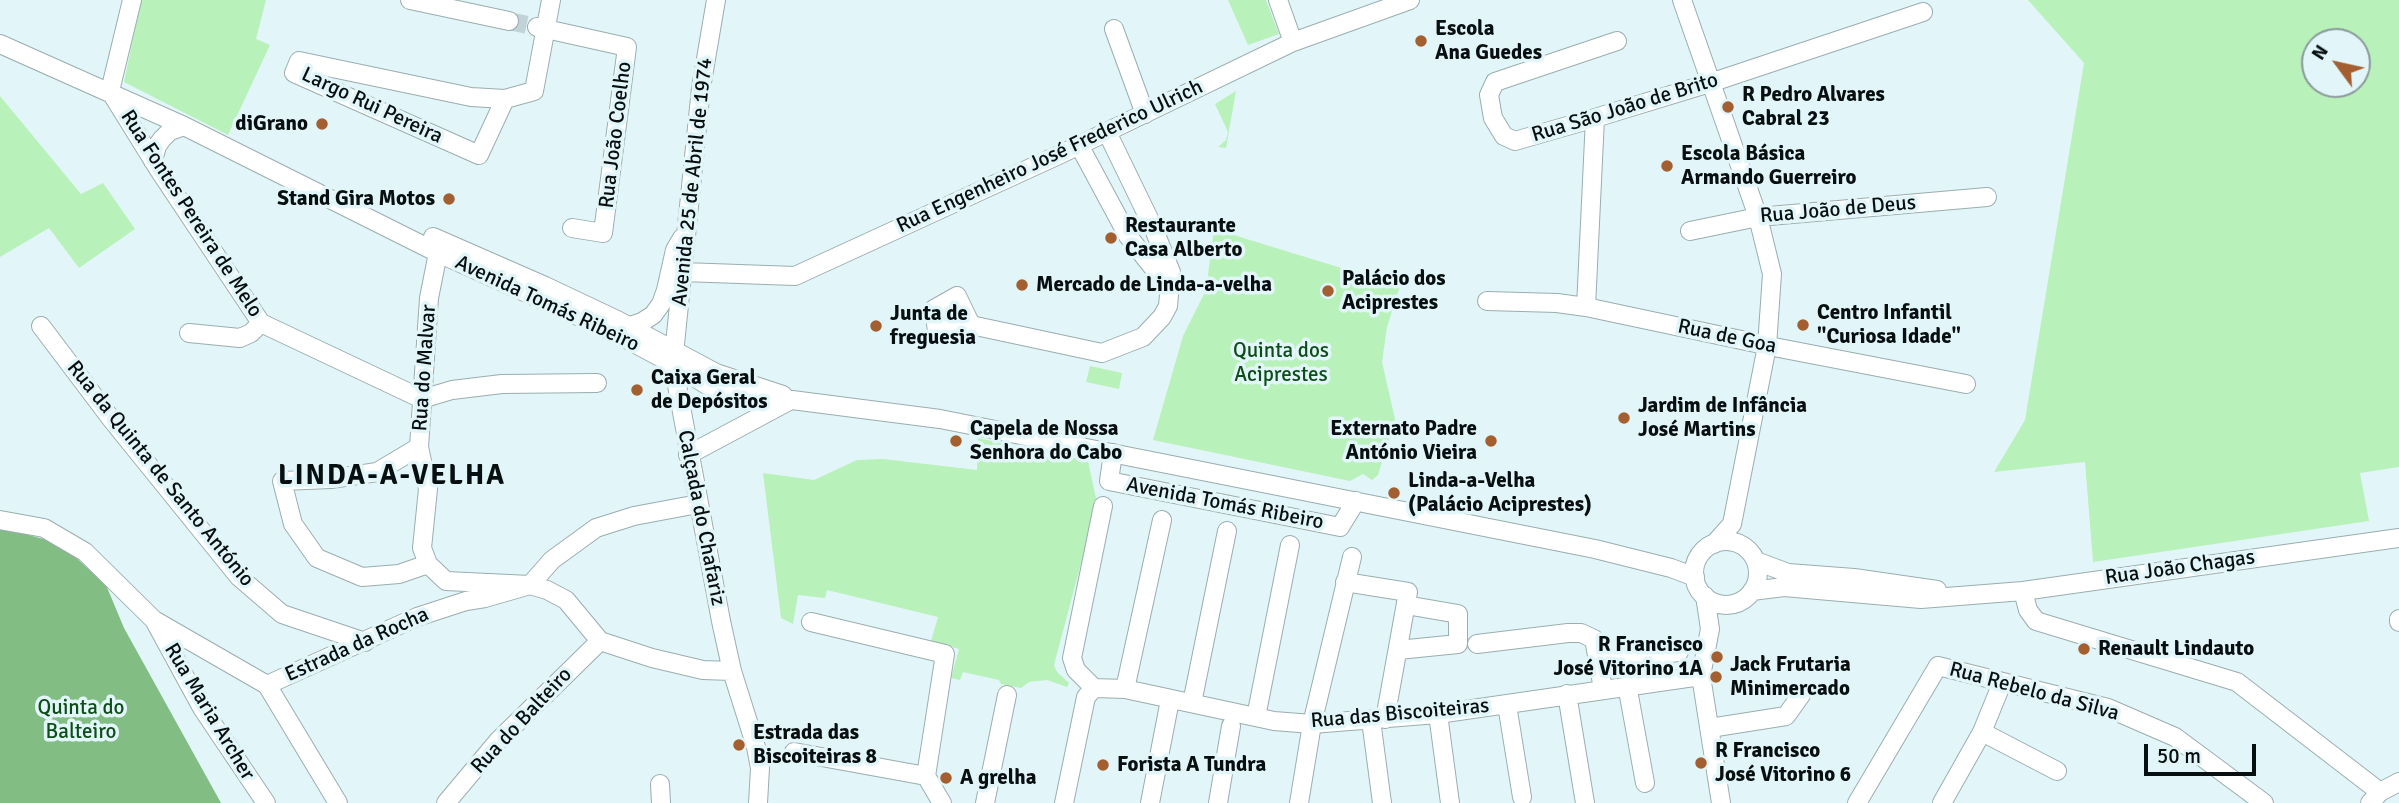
<!DOCTYPE html>
<html>
<head>
<meta charset="utf-8">
<style>
  body { margin:0 }
  #map { position:relative; width:2399px; height:803px; overflow:hidden; background:#e2f6f9; font-family:Signika,sans-serif }
  canvas { display:block }
  .north { position:absolute; left:2301px; top:28px; width:70px; height:70px; box-sizing:border-box; background:#e2f6f9; border:2px solid #8b9a9c; border-radius:50%; rotate:303deg; font-size:19px; font-weight:700; line-height:28px; text-align:center; color:#080f10 }
  .north::after { content:''; display:block; margin:auto; width:24px; height:32px; background:#a35f2f; clip-path:polygon(50% 0,100% 100%,50% 72%,0 100%) }
  .scale { position:absolute; left:2144px; top:744px; width:112px; height:32px; box-sizing:border-box; border:4px solid #080f10; border-top:0; padding-left:9px; font-size:21px; line-height:24px; white-space:nowrap; color:#080f10; -webkit-text-stroke:5px #e2f6f9; paint-order:stroke }
</style>
</head>
<body>
<div id="map">
<canvas width="2399" height="803"></canvas>
<div class="north">N</div>
<div class="scale">50 m</div>
</div>
<script>
const ctx = document.querySelector('canvas').getContext('2d');
ctx.lineJoin = 'round';
function fillPath(path, color) { ctx.fillStyle = color; ctx.fill(path, 'evenodd'); }
const toPath = rows => new Path2D(rows.map(r => 'M' + r).join(''));
function stroke(path, color, width, dash) { ctx.strokeStyle = color; ctx.lineWidth = width; ctx.lineCap = dash ? 'butt' : 'round'; ctx.setLineDash(dash || []); ctx.stroke(path); }
function drawText(font, color, halo, rows, align = 'center') {
  ctx.font = font + ' Signika,sans-serif'; ctx.lineWidth = 7; ctx.setLineDash([]); ctx.textBaseline = 'middle'; ctx.strokeStyle = halo; ctx.fillStyle = color; for (const [text, x, y, turn = 0] of rows) {
    ctx.save(); ctx.translate(x, y); ctx.rotate((+turn || 0) * Math.PI / 180); ctx.textAlign = isNaN(turn) ? turn : align; if (halo) ctx.strokeText(text, 0, 0); ctx.fillText(text, 0, 0); ctx.restore();
  }
}
const green = toPath([
  [141,0,266,0,256,39,270,45,228,135,124,82],
  [1228,0,1266,0,1279,34,1248,45],
  [2028,0,2399,0,2399,467,2360,473,2369,521,2093,562,2085,462,1994,472,2025,420,2084,63],
  [2315,42,2357,42,2357,84,2315,84],
  [1236,91,1226,148,1218,147,1226,140,1228,132,1215,104],
  [0,96,81,194,103,183,135,229,79,268,49,228,0,257],
  [1214,229,1400,286,1387,327,1382,362,1395,419,1378,475,1372,480,1363,474,1350,481,1153,440,1183,336,1206,290],
  [1090,366,1122,373,1119,389,1086,382],
  [978,438,1088,461,1097,503,1054,665,1057,672,1069,683,1067,687,1047,680,1029,682,1021,688,1001,684,999,680,963,672,960,680,951,678,959,649,931,641,938,617,827,590,825,598,798,595,793,624,781,618,763,473,814,480,857,460,883,459,977,470]
]);
const forest = toPath([
  [0,527,61,544,106,585,124,628,221,803,0,803]
]);
const minorTunnel = toPath([
  [509,21,537,27]
]);
const minor = toPath([
  [410,0,509,21],
  [716,0,701,88,673,364,721,621,732,671,756,747,760,768,758,803],
  [1278,0,1293,42],
  [1682,0,1758,217,1772,274,1767,346,1732,524,1714,544],
  [537,27,627,47,603,233,572,228],
  [1114,29,1145,114],
  [1617,41,1495,82,1489,95,1493,118,1504,136,1515,141,1595,118,1710,83,1923,12],
  [0,44,184,126,438,253,613,332,673,364,707,385,734,396,792,400,940,419,1595,549,1671,568,1695,577],
  [110,91,159,170,261,323,422,399,452,390,502,384,597,383],
  [110,91,132,0],
  [505,99,479,155,294,73,299,61,471,97,505,99,534,91,551,0],
  [1079,145,1128,236,1158,274,1168,280],
  [153,161,157,146,162,139,170,131,184,126],
  [1690,231,1758,217,1987,197],
  [433,237,545,286,619,321,716,373,783,395],
  [444,242,438,253,429,298,419,447,428,489,422,548,428,564,446,581,530,585,547,590,566,600,600,641,652,658,703,670,732,671],
  [683,272,795,276,1063,153,1293,42,1410,0],
  [1487,301,1557,303,1586,307,1779,348,1966,384],
  [1586,307,1595,118],
  [971,325,937,331,934,309,957,296,971,325,1102,353,1143,337,1162,317,1168,306,1171,272,1153,227,1107,132],
  [41,326,112,420,239,577,282,614,365,642],
  [630,326,642,322,653,315,661,304,666,290,675,250,682,238],
  [189,333,240,338,251,333,261,323],
  [419,447,377,472,331,479,282,481,293,524,317,558,362,577,399,574,428,564],
  [1113,453,1109,481,1295,518,1340,527,1356,501],
  [688,455,789,401],
  [0,520,44,528,85,552,154,620,267,685,338,803],
  '1694 573a32 32 0 1 1 64 0a32 32 0 1 1-64 0Z',
  [1756,561,1788,573,1854,578,1937,590],
  [1345,582,1408,592,1385,719],
  [1752,591,1784,587,1921,599,2023,591,2399,538],
  [2023,591,2028,610,2036,621,2237,682,2380,792],
  [1705,596,1710,629,1701,676,1721,803],
  [2399,619,2399,622],
  [154,620,202,708,266,803],
  [811,622,945,654,926,776],
  [1477,644,1568,633,1581,633,1594,639,1603,689],
  [1398,650,1458,644,1458,614,1406,605],
  [1599,661,1679,652],
  [267,685,417,617,466,601,485,598,530,585,552,560,596,528,634,516,698,504],
  [1627,685,1645,783],
  [1094,688,1076,670,1072,658,1103,506],
  [1125,689,1162,520],
  [1567,694,1585,803],
  [1192,703,1227,531],
  [1507,705,1522,797],
  [1438,714,1450,803],
  [1256,717,1290,545],
  [1371,720,1382,803],
  [1710,728,1786,716,1801,695],
  [1982,732,2057,771],
  [794,752,926,776,942,803],
  [660,784,661,803],
  [446,803,498,741,600,641],
  [985,803,1007,695],
  [1064,803,1086,697,1094,688,1125,689,1274,721,1312,724,1438,714,1701,676],
  [1150,803,1170,700],
  [1218,803,1231,726],
  [1299,803,1312,724,1352,557],
  [1857,803,1938,666,2108,708,2175,737,2264,803],
  [1942,803,1982,732,2002,683],
  [2370,803,2380,792,2399,782]
]);
const markers = [
  [1421,41,7,"#a35f2f"],
  [1728,107,7,"#a35f2f"],
  [322,124,7,"#a35f2f"],
  [1667,166,7,"#a35f2f"],
  [449,199,7,"#a35f2f"],
  [1111,238,7,"#a35f2f"],
  [1022,285,7,"#a35f2f"],
  [1328,291,7,"#a35f2f"],
  [1803,325,7,"#a35f2f"],
  [876,326,7,"#a35f2f"],
  [637,390,7,"#a35f2f"],
  [1624,418,7,"#a35f2f"],
  [956,441,7,"#a35f2f"],
  [1491,441,7,"#a35f2f"],
  [1394,493,7,"#a35f2f"],
  [2084,649,7,"#a35f2f"],
  [1717,657,7,"#a35f2f"],
  [1716,677,7,"#a35f2f"],
  [739,745,7,"#a35f2f"],
  [1701,763,7,"#a35f2f"],
  [1103,765,7,"#a35f2f"],
  [946,778,7,"#a35f2f"]
];
const poiNames = [
  ["Escola",1435,29],
  ["Ana Guedes",1435,53],
  ["R Pedro Alvares",1742,95],
  ["Cabral 23",1742,119],
  ["diGrano",308,124,"right"],
  ["Escola Básica",1681,154],
  ["Armando Guerreiro",1681,178],
  ["Stand Gira Motos",435,199,"right"],
  ["Restaurante",1125,226],
  ["Casa Alberto",1125,250],
  ["Palácio dos",1342,279],
  ["Aciprestes",1342,303],
  ["Mercado de Linda-a-velha",1036,285],
  ["Centro Infantil",1817,313],
  ["\"Curiosa Idade\"",1817,337],
  ["Junta de",890,314],
  ["freguesia",890,338],
  ["Caixa Geral",651,378],
  ["de Depósitos",651,402],
  ["Jardim de Infância",1638,406],
  ["José Martins",1638,430],
  ["Capela de Nossa",970,429],
  ["Senhora do Cabo",970,453],
  ["Externato Padre",1477,429,"right"],
  ["António Vieira",1477,453,"right"],
  ["Linda-a-Velha",1408,481],
  ["(Palácio Aciprestes)",1408,505],
  ["R Francisco",1703,645,"right"],
  ["José Vitorino 1A",1703,669,"right"],
  ["Renault Lindauto",2098,649],
  ["Jack Frutaria",1730,665],
  ["Minimercado",1730,689],
  ["Estrada das",753,733],
  ["Biscoiteiras 8",753,757],
  ["R Francisco",1715,751],
  ["José Vitorino 6",1715,775],
  ["Forista A Tundra",1117,765],
  ["A grelha",960,778]
];
const streetNames = [
  ["Largo Rui Pereira",372,106,25],
  ["Rua São João de Brito",1625,108,-17],
  ["Rua João Coelho",616,135,-83],
  ["Rua Engenheiro José Frederico Ulrich",1050,157,-25],
  ["Avenida 25 de Abril de 1974",693,182,-84],
  ["Rua João de Deus",1838,210,-5],
  ["Rua Fontes Pereira de Melo",191,214,57],
  ["Avenida Tomás Ribeiro",547,304,25],
  ["Rua de Goa",1727,337,12],
  ["Rua do Malvar",425,368,-86],
  ["Rua da Quinta de Santo António",160,474,51],
  ["Avenida Tomás Ribeiro",1225,504,11],
  ["Calçada do Chafariz",701,518,79],
  ["Rua João Chagas",2180,568,-8],
  ["Estrada da Rocha",357,645,-24],
  ["Rua Rebelo da Silva",2034,692,15],
  ["Rua Maria Archer",209,712,59],
  ["Rua das Biscoiteiras",1400,714,-5],
  ["Rua do Balteiro",522,721,-47]
];
const parkNames = [
  ["Quinta dos",1281,351],
  ["Aciprestes",1281,375],
  ["Quinta do",81,708],
  ["Balteiro",81,732]
];
const districtNames = [
  ["LINDA-A-VELHA",392,477]
];
fillPath(green, '#b8f1b9');
fillPath(forest, '#82bd84');
stroke(minorTunnel, '#c1d3d6', 18, [18, 9]);
stroke(minor, '#9aadaf', 20);
stroke(minor, '#fff', 18);
for (const [x, y, r, color] of markers) { const dot = new Path2D(); dot.arc(x, y, r, 0, 2 * Math.PI); ctx.fillStyle = color; ctx.fill(dot); stroke(dot, '#e2f6f9', 2.5); }
drawText('bold 21px', '#080f10', '#e2f6f9', poiNames, 'left');
drawText('21px', '#080f10', '#e2f6f9', streetNames);
drawText('21px', '#0d4d17', '#e2f6f9', parkNames);
ctx.letterSpacing = '2px';
drawText('bold 28px', '#080f10', '#e2f6f9', districtNames);
ctx.letterSpacing = '0px';
</script>
</body>
</html>
